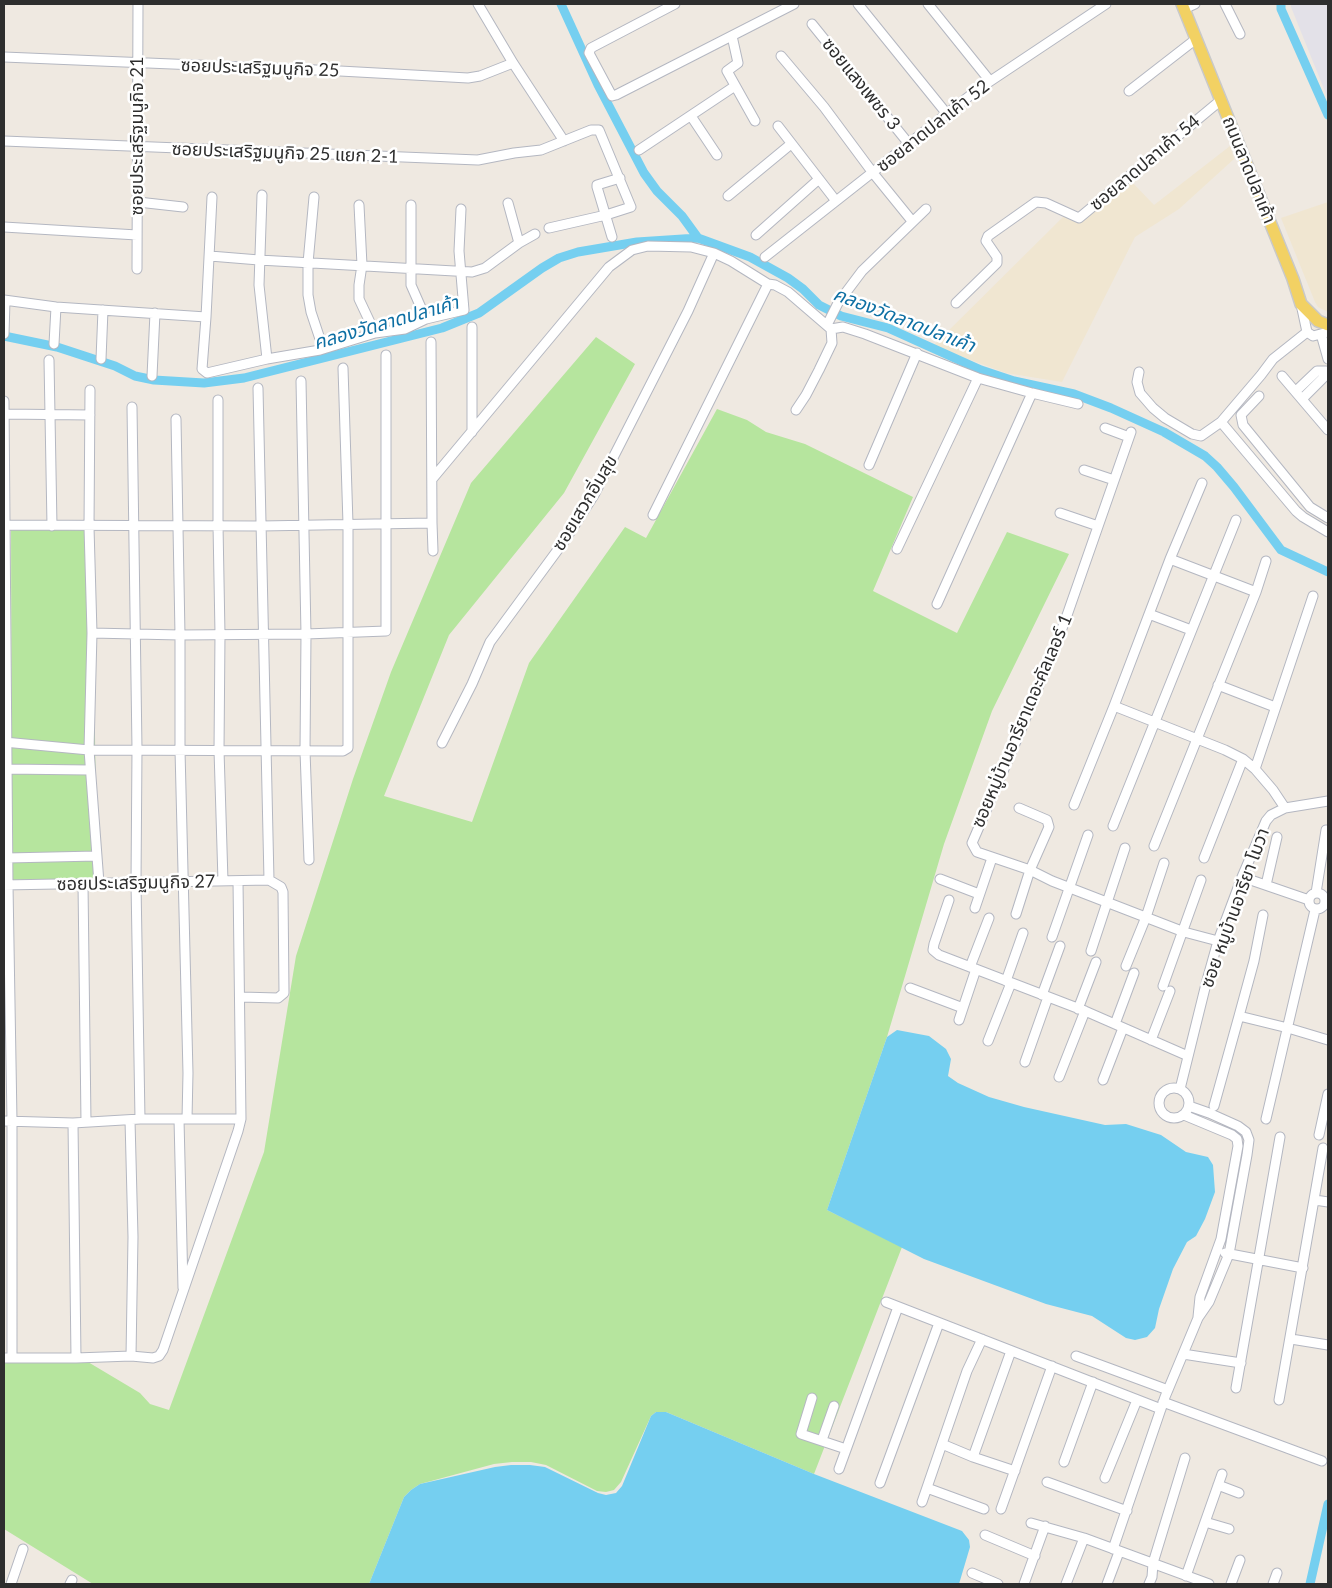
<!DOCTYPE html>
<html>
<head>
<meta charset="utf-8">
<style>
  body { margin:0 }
  #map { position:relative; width:1332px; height:1588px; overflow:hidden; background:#efe9e1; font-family:Lato,sans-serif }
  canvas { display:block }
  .frame { position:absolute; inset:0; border:5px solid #2e2e2e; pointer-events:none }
</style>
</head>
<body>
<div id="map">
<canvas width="1332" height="1588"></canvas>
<div class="frame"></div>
</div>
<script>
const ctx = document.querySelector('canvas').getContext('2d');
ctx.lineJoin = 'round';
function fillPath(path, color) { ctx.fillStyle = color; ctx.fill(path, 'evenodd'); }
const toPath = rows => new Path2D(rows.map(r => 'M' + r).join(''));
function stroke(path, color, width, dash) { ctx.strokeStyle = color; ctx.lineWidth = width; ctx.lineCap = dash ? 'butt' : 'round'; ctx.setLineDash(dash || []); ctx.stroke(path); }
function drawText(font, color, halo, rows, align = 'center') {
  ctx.font = font + ' Lato,"Noto Sans Thai",sans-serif'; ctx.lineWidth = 5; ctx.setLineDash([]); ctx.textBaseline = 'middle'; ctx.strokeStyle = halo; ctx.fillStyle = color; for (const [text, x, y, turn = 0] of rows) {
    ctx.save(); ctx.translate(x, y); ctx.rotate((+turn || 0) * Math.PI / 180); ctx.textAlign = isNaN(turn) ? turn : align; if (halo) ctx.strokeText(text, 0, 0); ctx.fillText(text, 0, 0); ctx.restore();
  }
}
const industrial = toPath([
  [1291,4,1328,4,1328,99,1291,7]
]);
const education = toPath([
  [1230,146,1234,159,1179,209,1135,237,1062,382,1006,373,933,346,1065,215,1080,222,1130,180,1154,205],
  [1328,202,1328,312,1318,307,1315,302,1281,218]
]);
const green = toPath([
  [596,337,635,364,564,493,449,635,384,796,472,822,529,663,625,527,646,538,717,409,747,420,766,432,805,444,913,497,873,591,957,633,1007,532,1069,554,992,711,944,844,887,1037,827,1210,902,1247,814,1474,666,1412,656,1412,651,1416,621,1482,614,1490,606,1492,597,1491,546,1465,531,1462,512,1462,494,1464,420,1484,411,1490,404,1497,369,1584,93,1584,4,1529,4,1363,88,1362,140,1393,150,1404,169,1410,264,1152,296,956,353,779,391,672,471,483],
  [11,522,92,522,97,879,12,881]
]);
const water = toPath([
  [897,1030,929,1036,946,1049,951,1059,948,1076,958,1083,989,1097,1024,1107,1105,1125,1126,1124,1161,1135,1186,1152,1208,1157,1213,1165,1215,1192,1205,1219,1196,1236,1187,1242,1173,1269,1159,1309,1155,1328,1147,1337,1135,1340,1126,1338,1092,1316,1046,1304,924,1259,827,1210,887,1037],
  [656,1412,666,1412,814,1474,962,1531,969,1540,970,1547,959,1584,369,1584,404,1497,411,1490,420,1484,495,1467,511,1465,530,1465,545,1467,598,1493,606,1495,616,1493,622,1486,651,1416]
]);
const canal = toPath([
  [561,4,598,85,644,173,657,191,682,216,698,238],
  [1281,4,1281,9,1328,115],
  [4,336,57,347,115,366,135,376,154,380,204,383,244,378,442,328,479,313,542,268,559,258,578,252,637,242,698,238,750,257,788,278,803,289,819,305,841,316,888,328,981,370,1014,381,1074,394,1111,408,1164,432,1205,456,1217,467,1234,487,1281,550,1328,572],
  [1310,1584,1328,1504]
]);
const minor = toPath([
  [478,4,513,63,564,141],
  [675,4,591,48,589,53,612,96,616,95,794,4],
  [858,4,947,114],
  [928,4,990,81],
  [1225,4,1240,34],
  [1184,9,1195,4],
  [812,24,909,144],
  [732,36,738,63,727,71,755,121],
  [781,56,824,107,873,173,912,221],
  [4,57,340,71,468,78,480,76,513,63],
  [1129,91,1196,39],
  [691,116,717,155],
  [778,126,836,201],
  [4,141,478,160,514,153,541,150,591,130,599,130,631,207,606,215,549,228],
  [639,150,735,86],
  [262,195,259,285,267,359],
  [728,196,791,144],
  [212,197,206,317,202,369,207,373,267,359,320,350,375,333,405,329,426,319,464,310,459,251,461,209],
  [314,197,308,263,308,295,311,312,323,348],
  [138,202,183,207],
  [508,203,519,243],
  [359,205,362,265,359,285,359,299,375,333],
  [411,205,411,285,426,319],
  [4,227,137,235],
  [756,235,819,179],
  [612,237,597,187,597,185,620,178],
  [210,256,259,260,472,272,485,268,519,243,535,234],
  [765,257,977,90,1106,4],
  [137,269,138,4],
  [4,300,56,307,206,317],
  [956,303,997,263,997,257,986,241,988,236,1036,202,1046,203,1079,218,1221,100],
  [1301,304,1307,332,1313,336,1328,332],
  [827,325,838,303,862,271,926,209],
  [4,334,5,301],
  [1321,334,1328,359],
  [54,344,56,307],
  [101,359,103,310],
  [49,360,52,526],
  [1139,372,1137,382,1140,393,1153,408,1165,418,1192,434,1201,436,1221,422,1261,375,1273,359,1307,332],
  [152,376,155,313],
  [1282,376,1328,430],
  [301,381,306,634,305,751,309,860],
  [258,388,269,880],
  [90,390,89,527,92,633,89,750,99,883],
  [1296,391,1317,371,1326,371],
  [1259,396,1241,415,1243,425,1310,507,1328,518],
  [1302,399,1326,375],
  [218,400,218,525,220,634,219,750,223,881],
  [4,401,8,885,12,1120,12,1358],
  [132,407,137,749,136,883,140,1119],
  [796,410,806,395,819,370,832,343,831,329],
  [4,414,90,415],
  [176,419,180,635,180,750,188,1073,187,1119],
  [1221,422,1296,511,1303,517,1328,532],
  [1105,428,1129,437],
  [472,432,472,327],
  [1131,432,1065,621,1020,732,972,843,977,852,1030,870,1052,881,1184,932,1218,941],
  [869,465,917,353],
  [1084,470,1114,480],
  [433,478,609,267,632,250,648,246,691,247,714,253,731,261,768,284,775,285,788,292,831,329,843,327,865,334,978,378,1032,393,1078,404],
  [1060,513,1098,526],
  [653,515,768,284],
  [432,523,433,551],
  [4,525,261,526,432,523,431,342],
  [897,549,978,378],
  [1170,559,1256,592],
  [937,604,1032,393],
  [1149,614,1191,630],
  [92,633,180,635,306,634,386,631,386,355],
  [1218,685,1275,707],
  [1114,706,1225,750,1243,759,1255,769,1273,790,1285,808],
  [4,742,89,750,343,751,348,748,348,524,343,368],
  [442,743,472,684,490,642,565,540,594,495,688,311,714,253],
  [6,769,90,770],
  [1255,769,1313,596],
  [1074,805,1114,706,1170,559,1202,483],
  [1113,826,1236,520],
  [1154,846,1256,592,1266,561],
  [7,858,97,856],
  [1204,858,1243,759],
  [1242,877,1309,900],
  [940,879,979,894],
  [83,884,86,1122],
  [4,885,269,880,281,887,283,892,284,993,278,998,241,997],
  [1266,885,1277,837],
  '1309 901a8 8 0 1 1 16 0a8 8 0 1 1-16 0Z',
  [1316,893,1326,830],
  [949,900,934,944,933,950,939,955,1085,1011,1188,1056],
  [975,908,992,858],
  [1016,914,1030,870,1049,827,1047,820,1019,808],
  [1052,937,1088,835],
  [1091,951,1125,848],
  [1126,966,1146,917,1164,863],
  [970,967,989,918],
  [1006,981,1023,933],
  [1163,986,1201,880],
  [910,988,963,1008],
  [1042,995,1060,946],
  [1078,1009,1096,962],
  [1239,1016,1254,961,1263,915],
  [959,1020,976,969],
  [1115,1024,1134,973],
  [1151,1040,1170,991],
  [988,1041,1011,983],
  [1025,1062,1048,997],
  [1059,1077,1085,1011],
  [1103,1080,1123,1028],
  '1159 1103a15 15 0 1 1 30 0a15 15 0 1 1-30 0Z',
  [1180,1089,1206,984,1218,941,1242,877,1266,821,1271,815,1285,808,1328,801],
  [1214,1106,1239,1016,1288,1028,1328,1040],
  [1184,1115,1232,1135,1237,1139,1238,1146,1221,1239,1200,1297,1198,1317],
  [179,1119,183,1288],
  [1266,1119,1315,910],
  [130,1120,133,1237,131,1356],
  [4,1121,73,1123,140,1119,241,1119],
  [73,1123,76,1358],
  [1319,1135,1328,1094],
  [1315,1200,1328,1202],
  [1225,1253,1303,1268],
  [886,1302,1161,1409],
  [1291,1339,1328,1345],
  [1183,1354,1241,1363],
  [1076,1356,1168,1390],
  [4,1358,76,1358,131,1356,153,1358,159,1356,163,1350,238,1131,241,1119,238,881],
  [1236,1388,1280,1137],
  [812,1398,801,1434,846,1449],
  [1279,1400,1323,1148],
  [1163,1402,1322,1461],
  [822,1440,834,1406],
  [942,1444,973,1457,1015,1471],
  [973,1457,1011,1351],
  [1064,1462,1093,1382],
  [839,1469,898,1307],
  [1105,1478,1137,1400],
  [1047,1482,1127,1511],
  [880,1483,939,1323],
  [1218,1485,1239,1493],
  [927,1488,984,1509],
  [922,1502,967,1371,982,1339],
  [1001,1509,1052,1366],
  [1205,1522,1229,1529],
  [1031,1523,1084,1538,1209,1584],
  [985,1535,1035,1556],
  [1113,1549,1165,1397,1198,1318,1209,1302,1229,1254,1247,1155,1249,1140,1246,1132,1238,1126,1209,1113,1189,1106],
  [972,1573,998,1584],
  [1186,1576,1222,1474],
  [11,1584,23,1549],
  [70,1584,72,1580],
  [1024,1584,1045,1526],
  [1066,1584,1084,1538],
  [1107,1584,1119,1552],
  [1149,1584,1152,1577,1153,1563,1185,1458],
  [1231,1584,1240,1560],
  [1273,1584,1277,1573]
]);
const major = toPath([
  [1182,4,1293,279,1301,304,1318,321,1328,325]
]);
const streetNames = [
  ["ซอยประเสริฐมนูกิจ 25",260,68,2],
  ["ซอยแสงเพชร 3",861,84,51],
  ["ซอยลาดปลาเค้า 52",933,126,-38],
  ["ซอยประเสริฐมนูกิจ 21",137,136,-90],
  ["ซอยประเสริฐมนูกิจ 25 แยก 2-1",285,153,2],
  ["ซอยลาดปลาเค้า 54",1145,163,-40],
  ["ถนนลาดปลาเค้า",1249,170,68],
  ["ซอยเสวกอิ่มสุข",585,503,-59],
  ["ซอยหมู่บ้านอารียาเดอะคัลเลอร์ 1",1022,721,-67],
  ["ซอยประเสริฐมนูกิจ 27",136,883,-1],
  ["ซอย หมูบ้านอารียา โมวา",1235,908,-70]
];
const waterNames = [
  ["คลองวัดลาดปลาเค้า",904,320,21],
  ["คลองวัดลาดปลาเค้า",386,323,-16]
];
fillPath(industrial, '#e3e1e8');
fillPath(education, '#f0e6d1');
fillPath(green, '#b6e59e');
fillPath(water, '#75cff0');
stroke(canal, '#75cff0', 9);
stroke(minor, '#b4b7c1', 11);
stroke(major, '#c9c9c9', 14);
stroke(minor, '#fff', 9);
stroke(major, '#f2d163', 11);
drawText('18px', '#2e2e2e', '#fff', streetNames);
drawText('italic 19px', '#0d6fa3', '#fff', waterNames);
</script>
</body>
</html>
